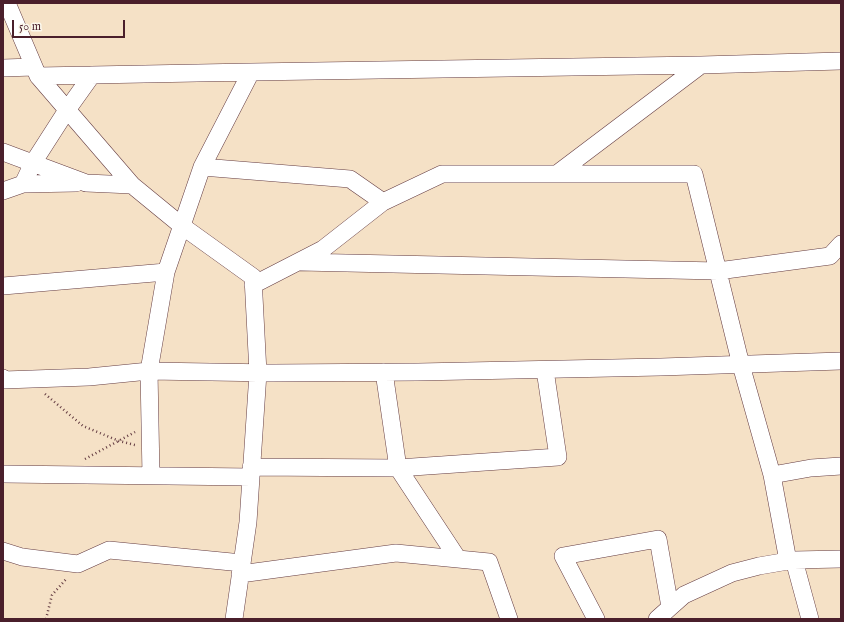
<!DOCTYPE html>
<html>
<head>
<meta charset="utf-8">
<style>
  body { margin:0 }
  #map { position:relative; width:844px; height:622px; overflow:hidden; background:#f5e1c6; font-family:"IM FELL English",serif }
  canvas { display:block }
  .frame { position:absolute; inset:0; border:4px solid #4a1f2b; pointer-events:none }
  .scale { position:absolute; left:12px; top:20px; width:113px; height:18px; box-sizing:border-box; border:2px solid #4a1f2b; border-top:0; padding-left:5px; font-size:12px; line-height:14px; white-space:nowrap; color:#4a1f2b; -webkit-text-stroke:3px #fbf7ec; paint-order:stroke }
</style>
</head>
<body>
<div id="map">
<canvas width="844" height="622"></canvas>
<div class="frame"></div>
<div class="scale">50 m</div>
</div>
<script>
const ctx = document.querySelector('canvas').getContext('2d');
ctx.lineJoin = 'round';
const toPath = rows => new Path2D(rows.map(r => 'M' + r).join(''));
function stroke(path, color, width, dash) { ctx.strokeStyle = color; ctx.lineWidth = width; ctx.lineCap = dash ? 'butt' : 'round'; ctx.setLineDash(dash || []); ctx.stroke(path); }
const path = toPath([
  [45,394,83,426,119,441,135,445],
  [85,459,135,432],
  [46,619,52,595,67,578]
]);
const minor = toPath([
  [7,3,38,76,251,72],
  [3,68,34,67],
  [38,76,132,185],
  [3,152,86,183,132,185,182,226,253,277,258,373,248,522,234,619],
  [202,167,350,179,383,202],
  [558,173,701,65],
  [23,184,33,163,67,110,92,75],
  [3,191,23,184,76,183],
  [300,262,718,271,830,256,841,244],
  [253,285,323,249,383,202,442,174,694,174,741,365,772,475],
  [3,286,166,272],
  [384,372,398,468,558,457,545,370],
  [3,378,4,380,89,377,149,371,273,373,418,372,661,367,841,361],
  [251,467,398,468,458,559],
  [3,474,251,477],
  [151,476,149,371,166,272,202,167,251,72,701,65,841,61],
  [3,551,22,557,78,564,109,550,242,563],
  [794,560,810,619],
  [788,561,772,475,811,468,841,466],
  [240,574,396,553,489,562,509,619],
  [596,619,563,556,658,539,670,607],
  [657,619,684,595,732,573,759,566,794,560,841,559]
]);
stroke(minor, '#643c42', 18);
stroke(path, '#643c42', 2.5, [1, 3]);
stroke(minor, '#fff', 17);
</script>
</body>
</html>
